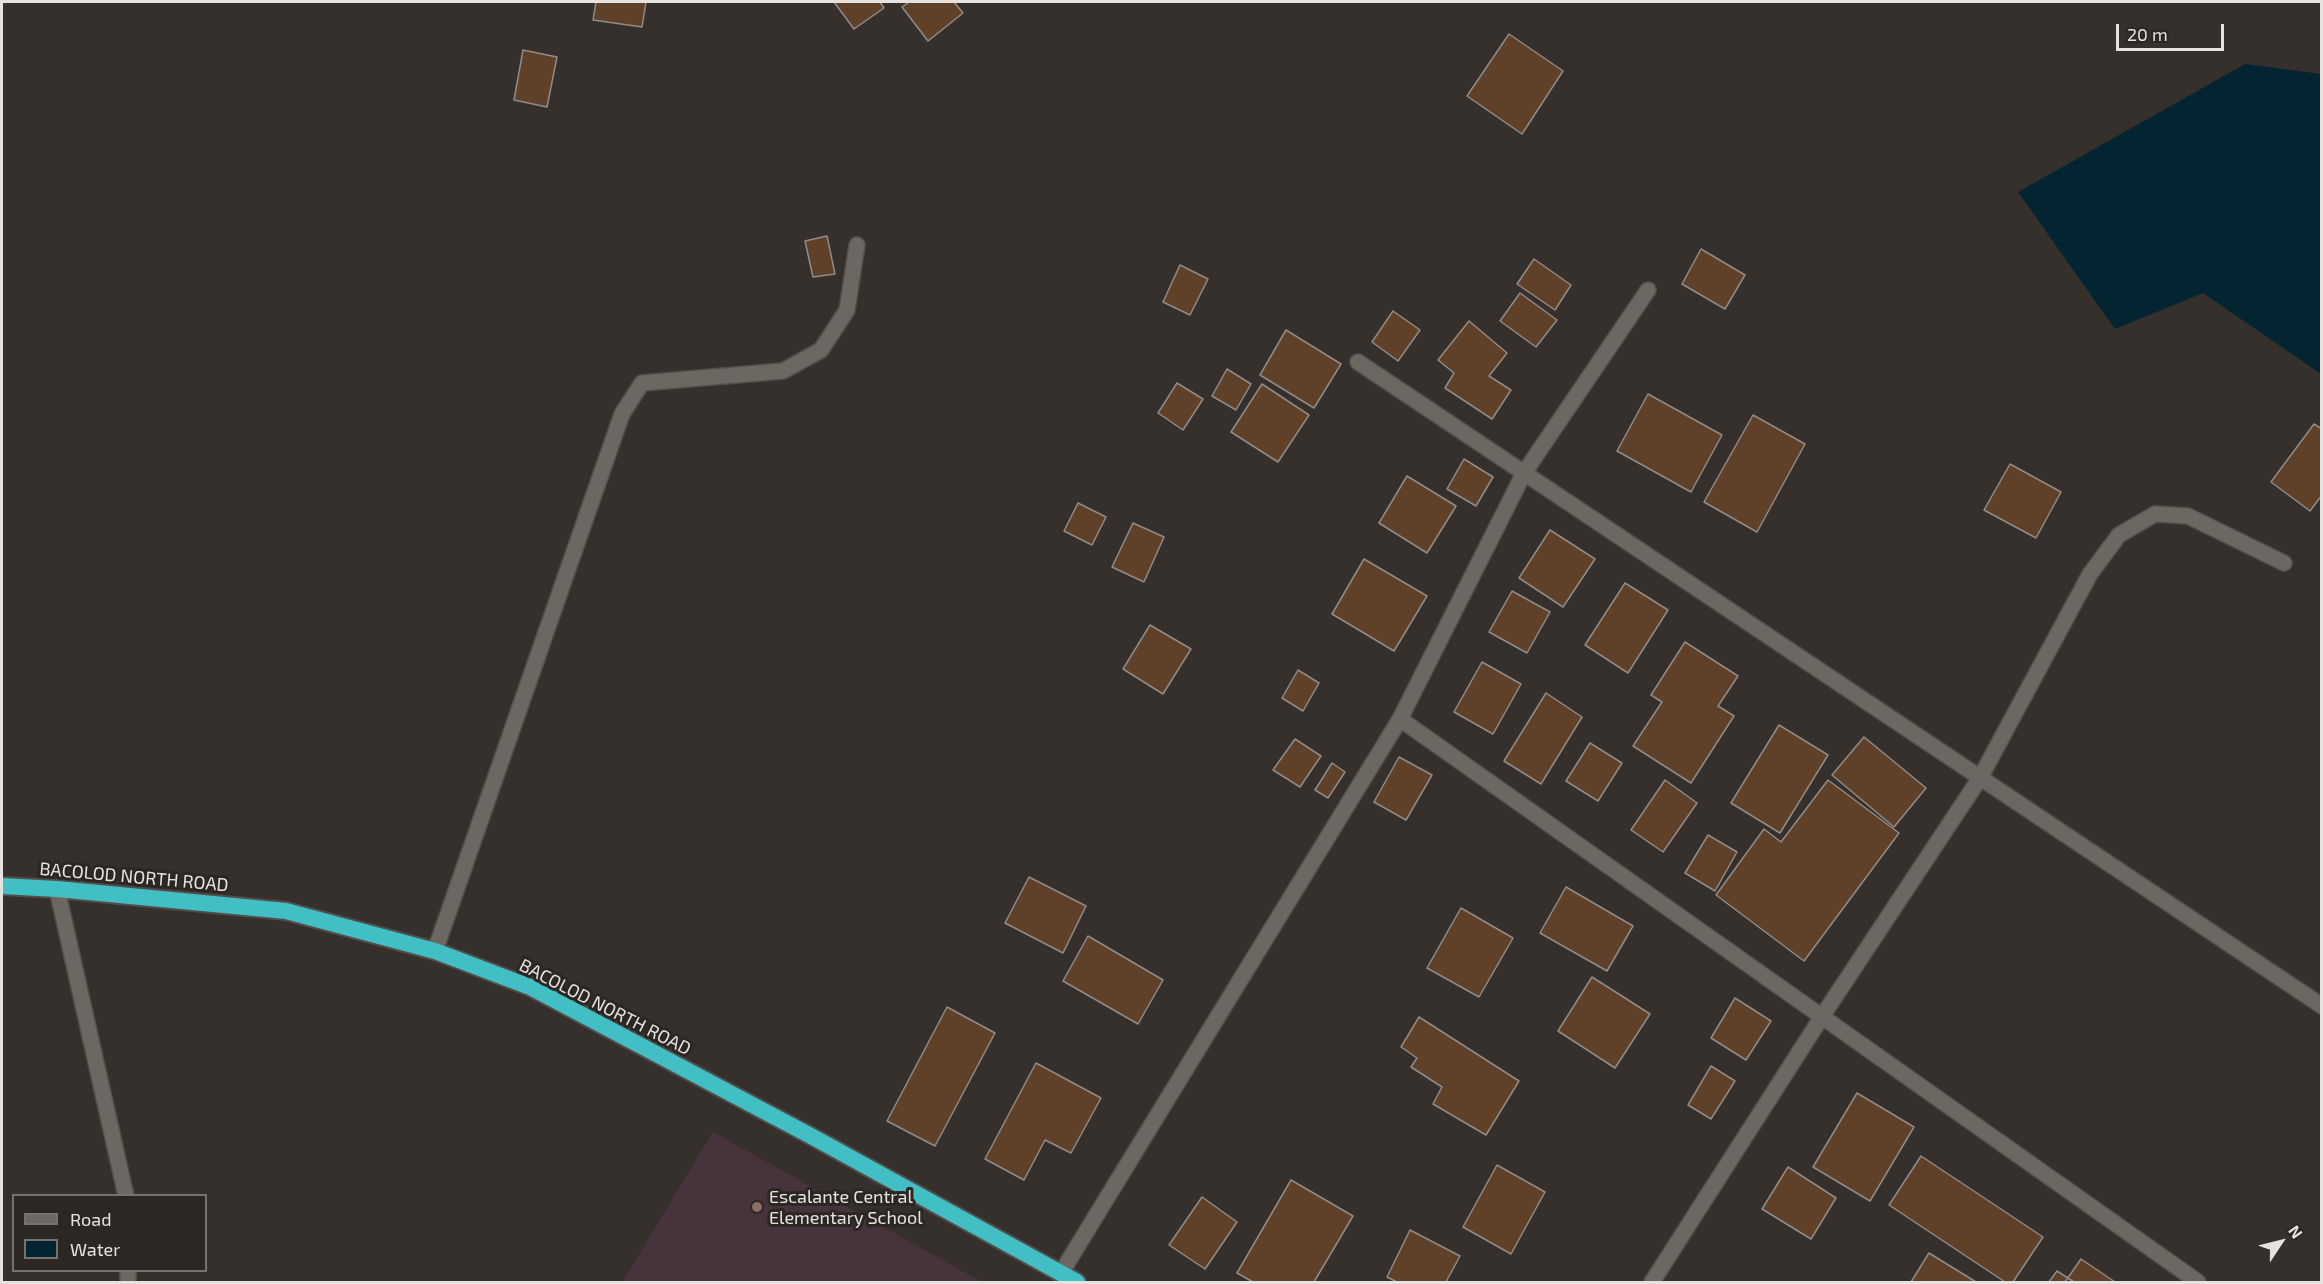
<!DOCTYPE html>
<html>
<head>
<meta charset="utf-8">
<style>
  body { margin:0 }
  #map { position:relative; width:2323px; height:1284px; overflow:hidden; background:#36302d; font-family:"Exo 2",sans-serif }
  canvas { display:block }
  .frame { position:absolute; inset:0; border:3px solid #e6e2e0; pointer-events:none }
  .legend { position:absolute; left:12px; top:1194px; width:195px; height:78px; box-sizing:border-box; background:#2c2723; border:2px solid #76726f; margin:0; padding:8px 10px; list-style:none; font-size:18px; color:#e6e2e0 }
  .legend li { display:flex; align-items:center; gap:12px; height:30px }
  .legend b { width:30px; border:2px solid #76726f }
  .north { position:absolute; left:2251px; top:1212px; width:60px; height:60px; -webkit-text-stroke:4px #2c2723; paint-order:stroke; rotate:55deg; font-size:16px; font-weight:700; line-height:24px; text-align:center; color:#e6e2e0 }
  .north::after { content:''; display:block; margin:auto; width:21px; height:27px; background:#e6e2e0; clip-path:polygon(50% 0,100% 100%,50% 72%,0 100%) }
  .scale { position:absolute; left:2116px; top:24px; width:108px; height:27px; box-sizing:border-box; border:3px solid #e6e2e0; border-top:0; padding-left:8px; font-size:18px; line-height:21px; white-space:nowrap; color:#e6e2e0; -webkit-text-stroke:4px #2c2723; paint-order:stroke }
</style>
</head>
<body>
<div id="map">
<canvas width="2323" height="1284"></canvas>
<div class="frame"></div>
<ul class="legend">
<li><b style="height:8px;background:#6d6762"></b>Road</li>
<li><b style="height:16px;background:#032532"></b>Water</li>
</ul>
<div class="north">N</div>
<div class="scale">20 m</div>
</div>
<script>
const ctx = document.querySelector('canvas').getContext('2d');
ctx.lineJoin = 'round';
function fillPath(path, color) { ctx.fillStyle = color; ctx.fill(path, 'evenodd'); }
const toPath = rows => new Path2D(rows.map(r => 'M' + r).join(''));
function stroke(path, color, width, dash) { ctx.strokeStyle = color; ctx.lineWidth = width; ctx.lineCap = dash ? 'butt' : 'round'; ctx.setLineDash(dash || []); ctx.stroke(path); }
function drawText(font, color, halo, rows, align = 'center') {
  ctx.font = font + ' "Exo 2",sans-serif'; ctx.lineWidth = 6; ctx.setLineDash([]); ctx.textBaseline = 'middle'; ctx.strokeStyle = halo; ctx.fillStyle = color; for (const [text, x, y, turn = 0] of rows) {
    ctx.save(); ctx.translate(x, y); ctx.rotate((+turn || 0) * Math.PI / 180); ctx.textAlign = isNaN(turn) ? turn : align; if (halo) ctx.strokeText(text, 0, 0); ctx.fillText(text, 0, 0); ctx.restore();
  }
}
const education = toPath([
  [713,1132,982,1282,622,1282]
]);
const water = toPath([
  [2245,64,2321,74,2321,374,2203,293,2115,329,2018,192]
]);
const building = toPath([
  [596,2,646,2,642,27,593,20,596,2],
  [834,2,880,2,884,8,854,29,834,2],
  [909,2,954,2,963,13,928,41,902,7,909,2],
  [1509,34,1563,71,1522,134,1467,96,1509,34],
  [523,50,557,57,547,107,514,100,523,50],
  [827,236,835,274,813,277,805,241,827,236],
  [1701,249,1745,275,1725,309,1682,284,1701,249],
  [1534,259,1571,285,1555,310,1517,284,1534,259],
  [1180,265,1208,279,1190,315,1163,302,1180,265],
  [1520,293,1557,320,1536,347,1500,321,1520,293],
  [1393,311,1420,330,1398,361,1372,342,1393,311],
  [1469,321,1507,353,1489,376,1511,390,1492,419,1445,388,1454,373,1438,360,1469,321],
  [1286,330,1341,364,1314,408,1260,375,1286,330],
  [1227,369,1251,384,1236,410,1212,396,1227,369],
  [1177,383,1203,399,1183,430,1158,413,1177,383],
  [1262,384,1309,415,1278,462,1231,432,1262,384],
  [1648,394,1722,435,1691,492,1617,451,1648,394],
  [1753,415,1805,444,1757,532,1704,502,1753,415],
  [2314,424,2322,429,2322,495,2310,511,2271,482,2314,424],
  [1464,459,1493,477,1476,506,1447,489,1464,459],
  [2010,464,2061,492,2036,538,1984,510,2010,464],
  [1407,476,1456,506,1427,553,1379,523,1407,476],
  [1078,503,1106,517,1092,545,1064,531,1078,503],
  [1133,523,1164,537,1144,582,1112,567,1133,523],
  [1550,530,1595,559,1563,607,1519,578,1550,530],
  [1364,559,1427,596,1394,651,1332,614,1364,559],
  [1625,583,1668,610,1628,673,1585,645,1625,583],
  [1512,591,1550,612,1527,653,1489,632,1512,591],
  [1150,625,1191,649,1163,694,1123,669,1150,625],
  [1685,642,1738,676,1718,706,1734,716,1691,783,1633,746,1662,702,1651,695,1685,642],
  [1482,662,1521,684,1493,734,1454,712,1482,662],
  [1298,670,1319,683,1303,711,1282,698,1298,670],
  [1546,693,1582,717,1541,784,1504,761,1546,693],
  [1779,725,1828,755,1780,833,1731,803,1779,725],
  [1864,737,1926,788,1894,827,1832,775,1864,737],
  [1295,739,1321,756,1300,787,1273,770,1295,739],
  [1590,743,1622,763,1598,801,1566,781,1590,743],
  [1399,757,1432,775,1406,820,1374,802,1399,757],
  [1332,763,1345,772,1328,798,1315,790,1332,763],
  [1665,780,1697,803,1663,852,1631,830,1665,780],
  [1828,780,1899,833,1804,961,1716,895,1764,829,1781,842,1828,780],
  [1708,835,1737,852,1715,891,1685,873,1708,835],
  [1029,877,1086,906,1063,953,1005,923,1029,877],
  [1566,887,1633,926,1607,971,1540,933,1566,887],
  [1461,908,1513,938,1479,997,1427,968,1461,908],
  [1088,936,1163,980,1138,1024,1063,981,1088,936],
  [1592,977,1650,1014,1615,1068,1558,1031,1592,977],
  [1735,998,1771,1021,1746,1060,1711,1038,1735,998],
  [947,1007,995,1033,935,1146,887,1121,947,1007],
  [1419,1017,1519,1081,1486,1135,1433,1104,1442,1087,1411,1067,1417,1058,1401,1047,1419,1017],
  [1036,1063,1101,1098,1071,1153,1045,1140,1024,1180,985,1159,1036,1063],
  [1711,1066,1735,1081,1711,1119,1688,1105,1711,1066],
  [1857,1093,1914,1127,1870,1201,1813,1167,1857,1093],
  [1921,1156,2043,1237,2013,1282,2005,1282,1889,1205,1921,1156],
  [1497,1165,1545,1192,1511,1254,1463,1227,1497,1165],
  [1788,1167,1836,1198,1811,1239,1762,1209,1788,1167],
  [1291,1180,1353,1216,1314,1282,1253,1282,1237,1273,1291,1180],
  [1202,1197,1237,1222,1205,1269,1169,1245,1202,1197],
  [1410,1230,1460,1256,1446,1282,1397,1282,1387,1277,1410,1230],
  [1929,1253,1976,1282,1911,1282,1929,1253],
  [2081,1259,2115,1282,2065,1282,2081,1259],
  [2057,1271,2074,1282,2049,1282,2057,1271]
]);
const minor = toPath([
  [1358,362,2322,1006],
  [1400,719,2198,1282],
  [57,889,126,1196],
  [435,951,622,414,642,383,783,371,821,350,847,310,857,245],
  [1061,1273,1400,719,1524,473,1648,290],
  [128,1282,128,1270],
  [1652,1282,1823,1015,1980,778,2090,574,2119,535,2155,514,2188,516,2284,563]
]);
const trunk = toPath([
  [2,886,57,889,286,911,435,951,530,987,811,1136,1077,1282]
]);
const markers = [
  [757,1207,6,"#8d6e63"]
];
const streetNames = [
  ["BACOLOD NORTH ROAD",134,877,5],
  ["BACOLOD NORTH ROAD",605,1007,27]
];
const poiNames = [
  ["Escalante Central",769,1197],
  ["Elementary School",769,1218]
];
fillPath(education, '#46333b');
fillPath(water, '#032532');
fillPath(building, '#5f4028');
stroke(building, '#928c88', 1.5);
stroke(minor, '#514d4a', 18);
stroke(trunk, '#514d4a', 20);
stroke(minor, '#6d6762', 15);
stroke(trunk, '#41bfc5', 16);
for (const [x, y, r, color] of markers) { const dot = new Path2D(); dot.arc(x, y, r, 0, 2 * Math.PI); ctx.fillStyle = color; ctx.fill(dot); stroke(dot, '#2c2723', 2); }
drawText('18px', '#e6e2e0', '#2c2723', streetNames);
drawText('18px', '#e6e2e0', '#2c2723', poiNames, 'left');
</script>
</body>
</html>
